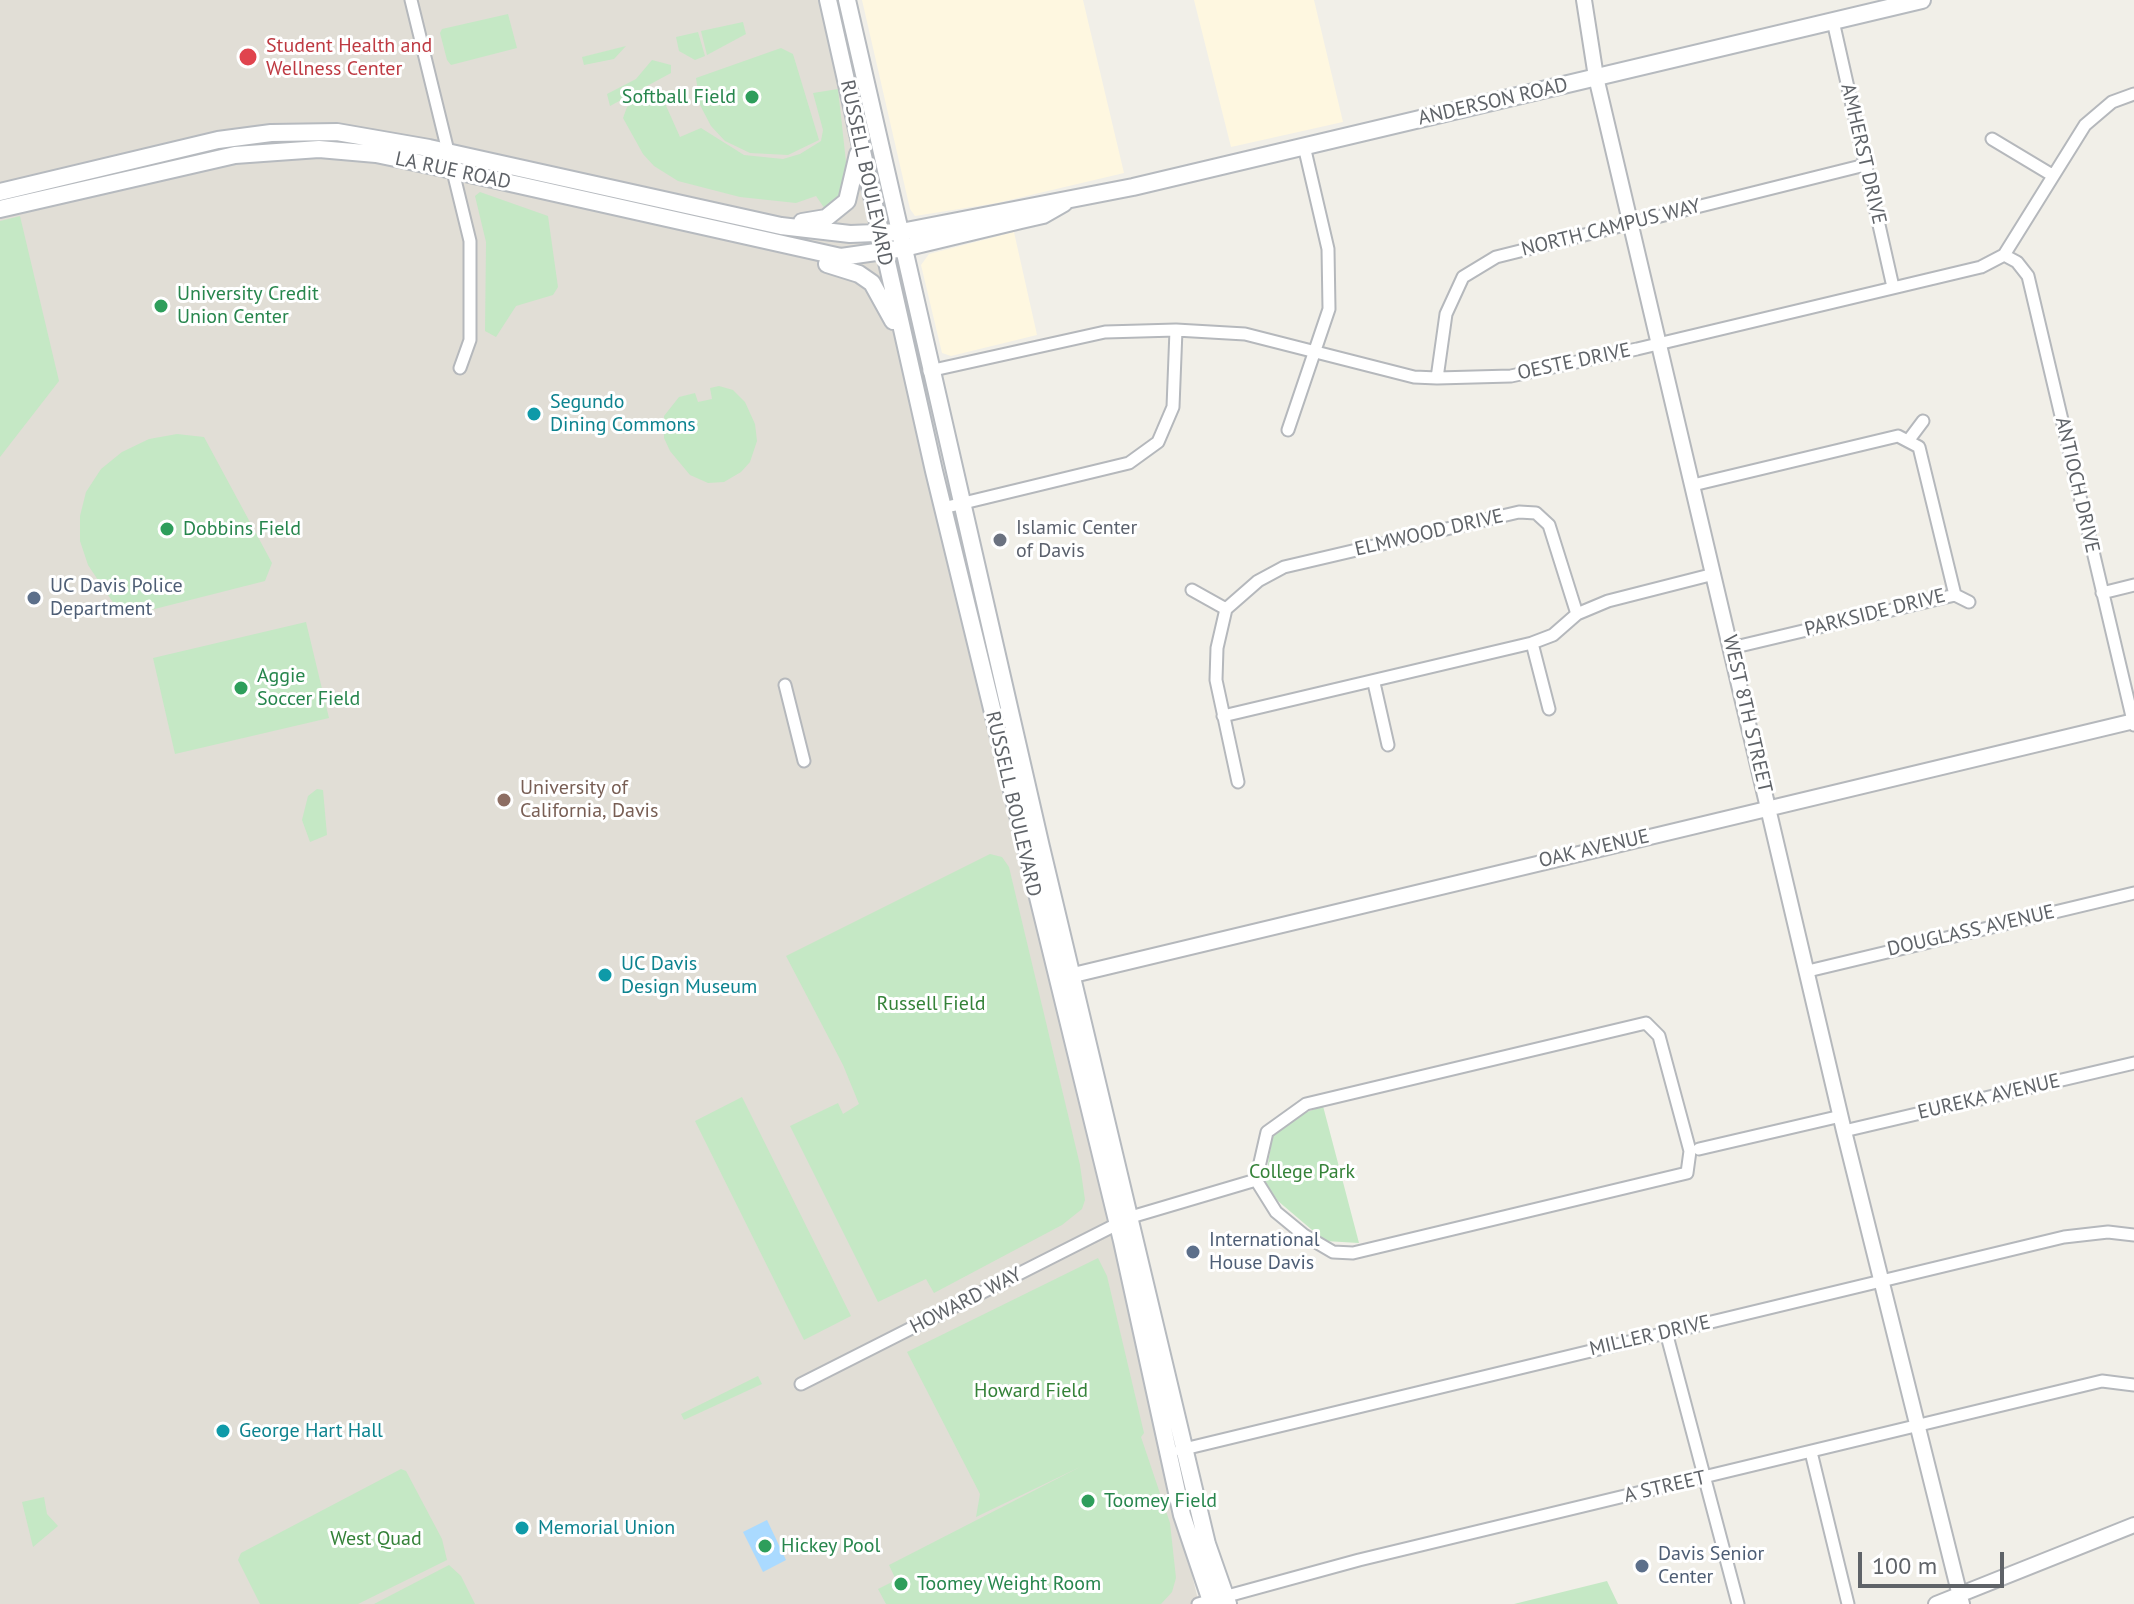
<!DOCTYPE html>
<html>
<head>
<meta charset="utf-8">
<style>
  body { margin:0 }
  #map { position:relative; width:2134px; height:1604px; overflow:hidden; background:#f1efe8; font-family:"PT Sans",sans-serif }
  canvas { display:block }
  .scale { position:absolute; left:1858px; top:1552px; width:146px; height:36px; box-sizing:border-box; border:4px solid #5f6368; border-top:0; padding-left:10px; font-size:24px; line-height:28px; white-space:nowrap; color:#5f6368; -webkit-text-stroke:6px #fff; paint-order:stroke }
</style>
</head>
<body>
<div id="map">
<canvas width="2134" height="1604"></canvas>
<div class="scale">100 m</div>
</div>
<script>
const ctx = document.querySelector('canvas').getContext('2d');
ctx.lineJoin = 'round';
function fillPath(path, color) { ctx.fillStyle = color; ctx.fill(path, 'evenodd'); }
const toPath = rows => new Path2D(rows.map(r => 'M' + r).join(''));
function stroke(path, color, width, dash) { ctx.strokeStyle = color; ctx.lineWidth = width; ctx.lineCap = dash ? 'butt' : 'round'; ctx.setLineDash(dash || []); ctx.stroke(path); }
function drawText(font, color, halo, rows, align = 'center') {
  ctx.font = font + ' "PT Sans",sans-serif'; ctx.lineWidth = 6; ctx.setLineDash([]); ctx.textBaseline = 'middle'; ctx.strokeStyle = halo; ctx.fillStyle = color; for (const [text, x, y, turn = 0] of rows) {
    ctx.save(); ctx.translate(x, y); ctx.rotate((+turn || 0) * Math.PI / 180); ctx.textAlign = isNaN(turn) ? turn : align; if (halo) ctx.strokeText(text, 0, 0); ctx.fillText(text, 0, 0); ctx.restore();
  }
}
const commercial = toPath([
  [862,0,1083,0,1124,173,997,203,915,216,910,209],
  [1194,0,1314,0,1343,122,1231,147],
  [1014,232,1037,335,951,356,942,353,921,265,929,254]
]);
const education = toPath([
  [0,0,819,0,1198,1600,1191,1604,0,1604]
]);
const green = toPath([
  [508,14,517,48,451,65,447,60,440,33,442,29],
  [743,22,746,34,707,55,701,31],
  [698,32,705,56,695,60,679,51,676,37],
  [626,46,614,59,584,65,582,57],
  [781,48,793,54,819,140,788,155,750,153,725,141,711,126,700,105,696,78],
  [652,60,671,65,671,73,610,106,607,94,636,79],
  [838,89,847,171,843,195,825,209,816,196,796,203,740,197,678,181,654,166,643,154,623,118,627,107,659,90,680,137,701,128,744,155,783,159,800,154,821,141,823,130,813,93],
  [480,192,548,216,558,287,553,295,516,306,496,337,485,331,486,242,475,196],
  [20,216,59,381,0,457,0,221],
  [719,386,733,390,745,402,755,424,757,441,750,462,741,472,724,482,708,483,690,475,670,451,664,438,664,416,679,397,695,393,698,402,712,399,710,388],
  [177,434,204,437,272,563,265,581,131,615,116,607,88,565,80,541,80,516,86,492,101,469,122,452,149,439],
  [306,622,329,718,175,754,153,658],
  [317,789,323,790,327,835,310,842,302,820,308,796],
  [990,854,1002,857,1009,867,1080,1165,1085,1200,1082,1209,1062,1225,934,1293,926,1279,878,1302,790,1126,838,1103,843,1114,859,1104,843,1065,786,956],
  [742,1097,851,1316,804,1340,695,1121],
  [1323,1106,1359,1243,1325,1241,1278,1201,1265,1182,1273,1133,1299,1115],
  [1098,1258,1107,1276,1144,1433,1141,1437,1170,1523,1176,1578,1172,1592,1161,1604,886,1604,878,1589,896,1580,889,1565,1080,1467,976,1517,980,1494,907,1352],
  [758,1376,762,1384,684,1420,681,1414],
  [401,1469,406,1471,442,1539,447,1560,358,1604,260,1604,238,1560,241,1553],
  [44,1497,47,1514,58,1526,33,1547,22,1502],
  [449,1565,461,1576,475,1604,374,1604],
  [1607,1581,1618,1604,1514,1604]
]);
const water = toPath([
  [767,1520,786,1560,763,1572,743,1532]
]);
const minor = toPath([
  [411,0,470,241,470,340,460,368],
  [1833,21,1893,287],
  [1992,139,2052,175],
  [2004,255,2017,262,2028,276,2134,725],
  [929,371,1105,332,1176,330,1245,334,1414,377,1437,378,1511,376,1637,349,1981,267,2004,255,2085,125,2112,102,2134,94],
  [1437,378,1446,314,1463,277,1496,257,1865,165],
  [1288,430,1329,309,1328,249,1304,146],
  [1908,441,1923,421],
  [1693,485,1898,436,1919,447,1955,595,1731,648],
  [943,508,1129,463,1158,442,1173,407,1176,330],
  [1192,590,1226,609],
  [2102,593,2134,585],
  [1955,595,1969,602],
  [1532,643,1549,709],
  [1374,683,1388,745],
  [785,685,804,761],
  [1223,716,1532,643,1553,635,1577,614,1608,601,1714,574],
  [1238,782,1216,680,1217,648,1226,609,1258,581,1284,567,1519,512,1536,513,1549,525,1577,614],
  [1808,971,2134,893],
  [1844,1131,2134,1063],
  [1699,1149,1841,1116],
  [1666,1332,1738,1604],
  [801,1384,1131,1217,1256,1180,1276,1212,1304,1235,1333,1252,1353,1253,1687,1173,1690,1151,1659,1036,1646,1023,1306,1104,1267,1132,1256,1180],
  [1180,1450,2064,1237,2108,1232,2134,1235],
  [1811,1452,1848,1604],
  [1198,1604,1359,1560,2102,1381,2134,1385]
]);
const tertiary = toPath([
  [1584,0,1596,77,1844,1131,1962,1604],
  [1061,978,2134,721],
  [1936,1604,2134,1525]
]);
const secondary = toPath([
  [828,0,934,471,1122,1241,1182,1515,1212,1604],
  [847,0,1041,847,1207,1544,1228,1604],
  [0,192,218,140,271,133,337,132,429,148,781,226,850,234,901,232,1133,187,1922,0],
  [0,209,235,155,319,149,376,154,434,166,841,257,904,248,1021,220,1043,215,1064,203],
  [802,222,826,218,847,201,858,154],
  [827,264,859,274,872,283,893,321]
]);
const markers = [
  [248,57,10,"#e0444e"],
  [752,97,8,"#2e9e5b"],
  [161,306,8,"#2e9e5b"],
  [534,414,8,"#0f9aa8"],
  [167,529,8,"#2e9e5b"],
  [1000,540,8,"#6b7280"],
  [34,598,8,"#5c6f8a"],
  [241,688,8,"#2e9e5b"],
  [504,800,8,"#8d6e63"],
  [605,975,8,"#0f9aa8"],
  [1193,1252,8,"#5c6f8a"],
  [223,1431,8,"#0f9aa8"],
  [1088,1501,8,"#2e9e5b"],
  [522,1528,8,"#0f9aa8"],
  [765,1546,8,"#2e9e5b"],
  [1642,1566,8,"#5c6f8a"],
  [901,1584,8,"#2e9e5b"]
];
const healthNames = [
  ["Student Health and",266,46],
  ["Wellness Center",266,69]
];
const leisureNames = [
  ["Softball Field",736,97,"right"],
  ["University Credit",177,294],
  ["Union Center",177,317],
  ["Dobbins Field",183,529],
  ["Aggie",257,676],
  ["Soccer Field",257,699],
  ["Toomey Field",1104,1501],
  ["Hickey Pool",781,1546],
  ["Toomey Weight Room",917,1584]
];
const streetNames = [
  ["ANDERSON ROAD",1493,102,-13],
  ["AMHERST DRIVE",1863,154,77],
  ["LA RUE ROAD",453,171,12],
  ["RUSSELL BOULEVARD",866,173,78],
  ["NORTH CAMPUS WAY",1611,228,-14],
  ["OESTE DRIVE",1574,362,-12],
  ["ANTIOCH DRIVE",2077,485,77],
  ["ELMWOOD DRIVE",1429,533,-13],
  ["PARKSIDE DRIVE",1875,613,-14],
  ["WEST 8TH STREET",1747,714,77],
  ["RUSSELL BOULEVARD",1013,804,77],
  ["OAK AVENUE",1594,849,-13],
  ["DOUGLASS AVENUE",1971,931,-13],
  ["EUREKA AVENUE",1989,1097,-13],
  ["HOWARD WAY",966,1301,-27],
  ["MILLER DRIVE",1650,1336,-13],
  ["A STREET",1665,1487,-13]
];
const cultureNames = [
  ["Segundo",550,402],
  ["Dining Commons",550,425],
  ["UC Davis",621,964],
  ["Design Museum",621,987],
  ["George Hart Hall",239,1431],
  ["Memorial Union",538,1528]
];
const worshipNames = [
  ["Islamic Center",1016,528],
  ["of Davis",1016,551]
];
const serviceNames = [
  ["UC Davis Police",50,586],
  ["Department",50,609],
  ["International",1209,1240],
  ["House Davis",1209,1263],
  ["Davis Senior",1658,1554],
  ["Center",1658,1577]
];
const educationNames = [
  ["University of",520,788],
  ["California, Davis",520,811]
];
const parkNames = [
  ["Russell Field",931,1004],
  ["College Park",1302,1172],
  ["Howard Field",1031,1391],
  ["West Quad",376,1539]
];
fillPath(commercial, '#fef7e0');
fillPath(education, '#e1ded6');
fillPath(green, '#c5e8c5');
fillPath(water, '#aadaff');
stroke(minor, '#b5b8bc', 15);
stroke(tertiary, '#b5b8bc', 18);
stroke(secondary, '#b6babf', 20);
stroke(minor, '#fff', 11);
stroke(tertiary, '#fff', 14);
stroke(secondary, '#fff', 16);
for (const [x, y, r, color] of markers) { const dot = new Path2D(); dot.arc(x, y, r, 0, 2 * Math.PI); ctx.fillStyle = color; ctx.fill(dot); stroke(dot, '#fff', 3); }
drawText('20px', '#be3a42', '#fff', healthNames, 'left');
drawText('20px', '#27864d', '#fff', leisureNames, 'left');
drawText('20px', '#5f6368', '#fff', streetNames);
drawText('20px', '#0d838f', '#fff', cultureNames, 'left');
drawText('20px', '#5b616d', '#fff', worshipNames, 'left');
drawText('20px', '#4e5e75', '#fff', serviceNames, 'left');
drawText('20px', '#785e54', '#fff', educationNames, 'left');
drawText('20px', '#348238', '#fff', parkNames);
</script>
</body>
</html>
